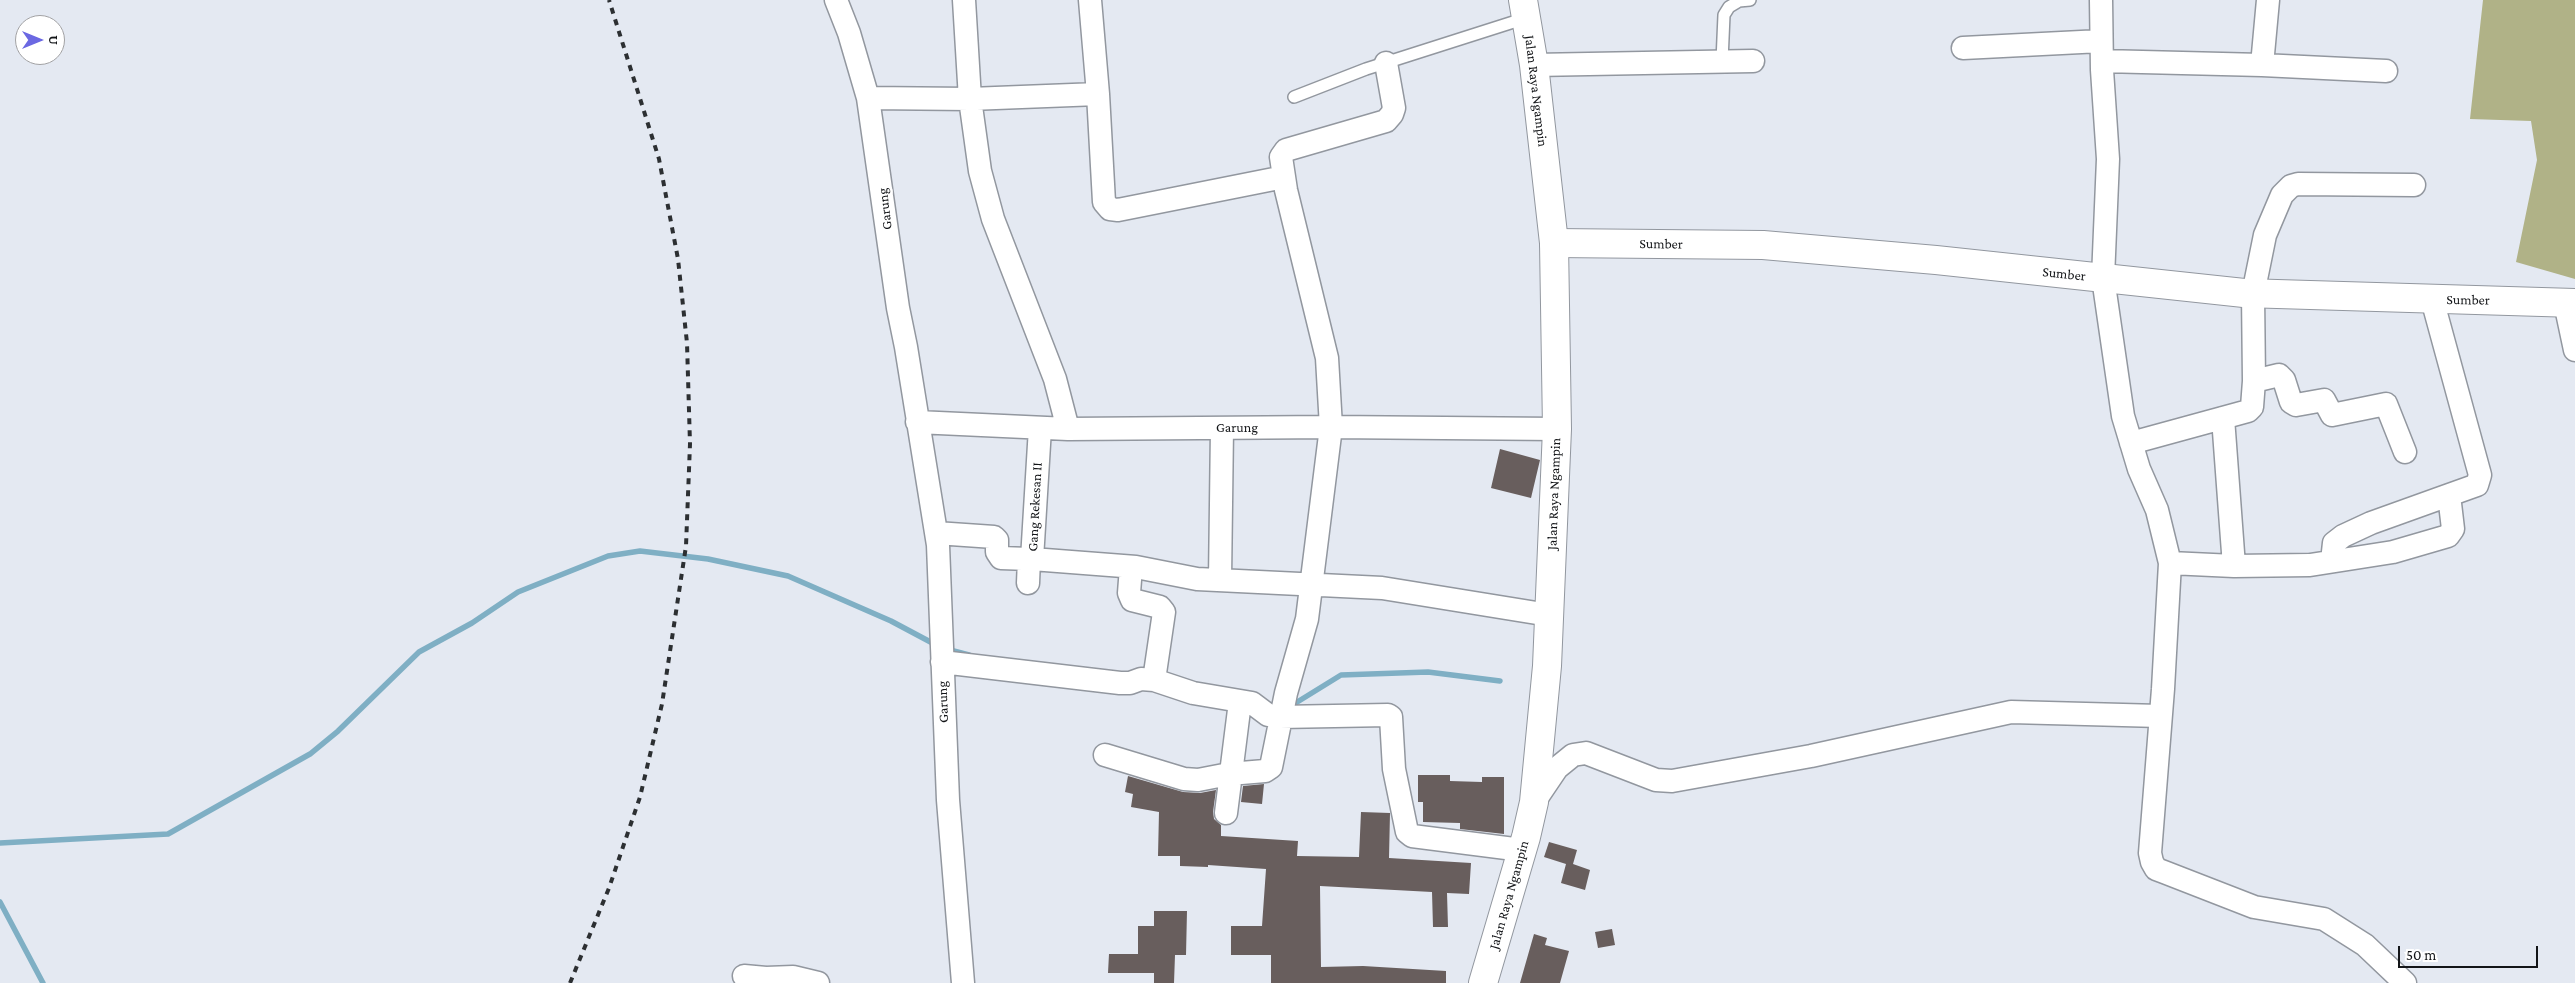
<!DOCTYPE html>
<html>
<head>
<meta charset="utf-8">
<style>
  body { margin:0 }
  #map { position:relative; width:2575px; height:983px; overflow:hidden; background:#e4e9f2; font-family:"Crimson Pro",serif }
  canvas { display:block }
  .north { position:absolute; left:15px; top:15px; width:50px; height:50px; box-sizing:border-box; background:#fff; border:1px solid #a1a1a3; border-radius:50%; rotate:90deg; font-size:14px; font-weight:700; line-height:20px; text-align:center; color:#131518 }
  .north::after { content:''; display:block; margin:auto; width:18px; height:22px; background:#6b68e2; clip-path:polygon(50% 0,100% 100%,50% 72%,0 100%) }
  .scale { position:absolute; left:2398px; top:946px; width:140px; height:22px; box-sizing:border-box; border:2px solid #131518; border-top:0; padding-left:6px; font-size:15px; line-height:18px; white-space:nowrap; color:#131518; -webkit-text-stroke:4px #fff; paint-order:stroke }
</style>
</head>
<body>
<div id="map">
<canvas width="2575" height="983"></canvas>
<div class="north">U</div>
<div class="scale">50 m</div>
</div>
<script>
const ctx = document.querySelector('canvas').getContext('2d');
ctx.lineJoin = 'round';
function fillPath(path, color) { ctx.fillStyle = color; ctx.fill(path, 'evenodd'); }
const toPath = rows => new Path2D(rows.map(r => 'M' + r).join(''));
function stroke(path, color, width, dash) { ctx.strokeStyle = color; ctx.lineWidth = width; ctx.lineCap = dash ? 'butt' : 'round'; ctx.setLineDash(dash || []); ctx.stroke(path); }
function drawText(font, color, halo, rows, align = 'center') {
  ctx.font = font + ' "Crimson Pro",serif'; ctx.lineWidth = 5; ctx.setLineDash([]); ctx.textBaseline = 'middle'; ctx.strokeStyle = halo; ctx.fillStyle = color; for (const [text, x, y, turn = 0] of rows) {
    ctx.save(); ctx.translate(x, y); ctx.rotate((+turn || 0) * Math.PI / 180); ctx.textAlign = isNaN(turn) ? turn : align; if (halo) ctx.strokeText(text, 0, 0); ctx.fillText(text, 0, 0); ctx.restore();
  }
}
const forest = toPath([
  [2483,0,2575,0,2575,279,2516,262,2537,160,2531,121,2470,119]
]);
const stream = toPath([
  [946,649,969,655],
  [1288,703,1294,704,1341,675,1428,672,1500,681],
  [0,843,168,834,310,754,338,731,419,652,472,623,518,592,608,556,640,551,708,559,788,576,891,621,938,646],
  [0,902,43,983]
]);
const building = toPath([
  [1500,449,1540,460,1531,498,1491,488],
  [1418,775,1450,775,1450,781,1482,782,1482,777,1504,777,1504,834,1460,829,1460,823,1423,822,1423,802,1418,802],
  [1128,776,1183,792,1200,793,1216,790,1213,812,1214,819,1221,825,1221,836,1298,841,1297,856,1359,857,1361,812,1390,813,1389,858,1471,863,1469,894,1447,893,1448,927,1433,927,1432,892,1320,886,1321,967,1363,966,1446,971,1446,983,1271,983,1271,955,1231,955,1231,926,1262,926,1266,869,1208,865,1208,867,1180,866,1180,856,1158,856,1159,812,1131,807,1133,794,1125,792],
  [1264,784,1262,804,1241,802,1243,786],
  [1549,842,1577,850,1573,864,1590,870,1585,890,1561,883,1566,864,1544,857],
  [1154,911,1187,911,1186,955,1175,955,1174,983,1154,983,1154,973,1108,973,1109,954,1138,954,1138,926,1154,926],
  [1612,929,1615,945,1598,948,1595,932],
  [1534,934,1547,938,1545,945,1569,951,1560,983,1520,983]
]);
const service = toPath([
  [1722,61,1724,15,1729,7,1739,1,1750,0],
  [1294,97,1366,69,1526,18]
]);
const minor = toPath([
  [836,0,849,33,868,98,898,308,906,347,938,545,948,800,963,983],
  [964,0,970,99,980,171,993,219,1055,379,1068,429],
  [1090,0,1098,94],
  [2101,0,2102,70,2108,159,2103,278,2123,416,2139,469,2157,510,2170,563,2163,689,2150,853,2152,862,2156,869,2164,872,2254,907,2324,919,2365,945,2405,983],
  [1963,48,2101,41],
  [2102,61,2262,65,2386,71],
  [1534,65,1753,61],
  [2262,65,2268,0],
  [868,98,970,99,1098,94,1104,202,1110,209,1118,210,1284,177],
  [2565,303,2575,350],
  [2223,418,2234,566],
  [917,422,1068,429,1331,427,1557,429],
  [2131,443,2248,411,2252,407,2254,381],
  [2405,452,2386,404,2332,415,2324,400,2296,405,2291,402,2284,380,2279,375,2254,381,2253,294,2265,235,2282,195,2291,186,2298,184,2414,185],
  [936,533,994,537,997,540,997,552,1001,558,1029,559],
  [1032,559,1136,567,1197,579,1382,588,1549,615],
  [2332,561,2334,543,2343,536,2371,523,2449,495],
  [2170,563,2234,566,2310,565,2393,552,2448,536,2453,529,2449,495,2477,485,2480,475,2432,299],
  [1131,567,1129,593,1132,600,1160,607,1164,612,1154,680],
  [1220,580,1222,428],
  [1028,583,1029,559,1032,559,1040,428],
  [942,662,1120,683,1130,683,1141,679,1154,680,1193,693,1252,703,1268,715,1280,717,1388,715,1391,717,1394,769,1407,832,1412,836,1522,850],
  [1105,755,1184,779,1198,780,1229,774,1265,771,1271,767,1286,693,1307,619,1331,427,1327,358,1286,190,1281,157,1286,150,1386,121,1392,114,1394,108,1386,63],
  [1534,802,1557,768,1573,755,1586,753,1656,780,1672,781,1811,756,2011,712,2160,716],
  [1226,813,1240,702],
  [744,976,766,978],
  [767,983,766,978,793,977,818,983]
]);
const tertiary = toPath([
  [1554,243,1763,245,1936,260,2244,293,2575,303]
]);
const primary = toPath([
  [1483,983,1526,837,1534,802,1547,666,1557,429,1554,243,1534,65,1523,0]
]);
const rail = toPath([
  [570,983,609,888,640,797,662,704,686,546,690,444,687,343,678,259,659,159,609,0]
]);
const streetNames = [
  ["Jalan Raya Ngampin",1536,91,83],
  ["Garung",885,209,-97],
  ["Sumber",1661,244,1],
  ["Sumber",2064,274,6],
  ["Sumber",2468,300,1],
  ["Garung",1237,428],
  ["Jalan Raya Ngampin",1554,494,-88],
  ["Gang Rekesan II",1035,507,-87],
  ["Garung",943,702,-92],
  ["Jalan Raya Ngampin",1509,895,-74]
];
fillPath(forest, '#b0b287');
stroke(stream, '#7fafc4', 5.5);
fillPath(building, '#685e5d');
stroke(service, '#92979f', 14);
stroke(minor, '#92979f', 25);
stroke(tertiary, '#92979f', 30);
stroke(primary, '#92979f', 30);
stroke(service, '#fff', 11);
stroke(minor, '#fff', 22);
stroke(tertiary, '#fff', 28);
stroke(primary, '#fff', 28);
stroke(rail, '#2c2f32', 4, [6, 6]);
drawText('14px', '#131518', '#fff', streetNames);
</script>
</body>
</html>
